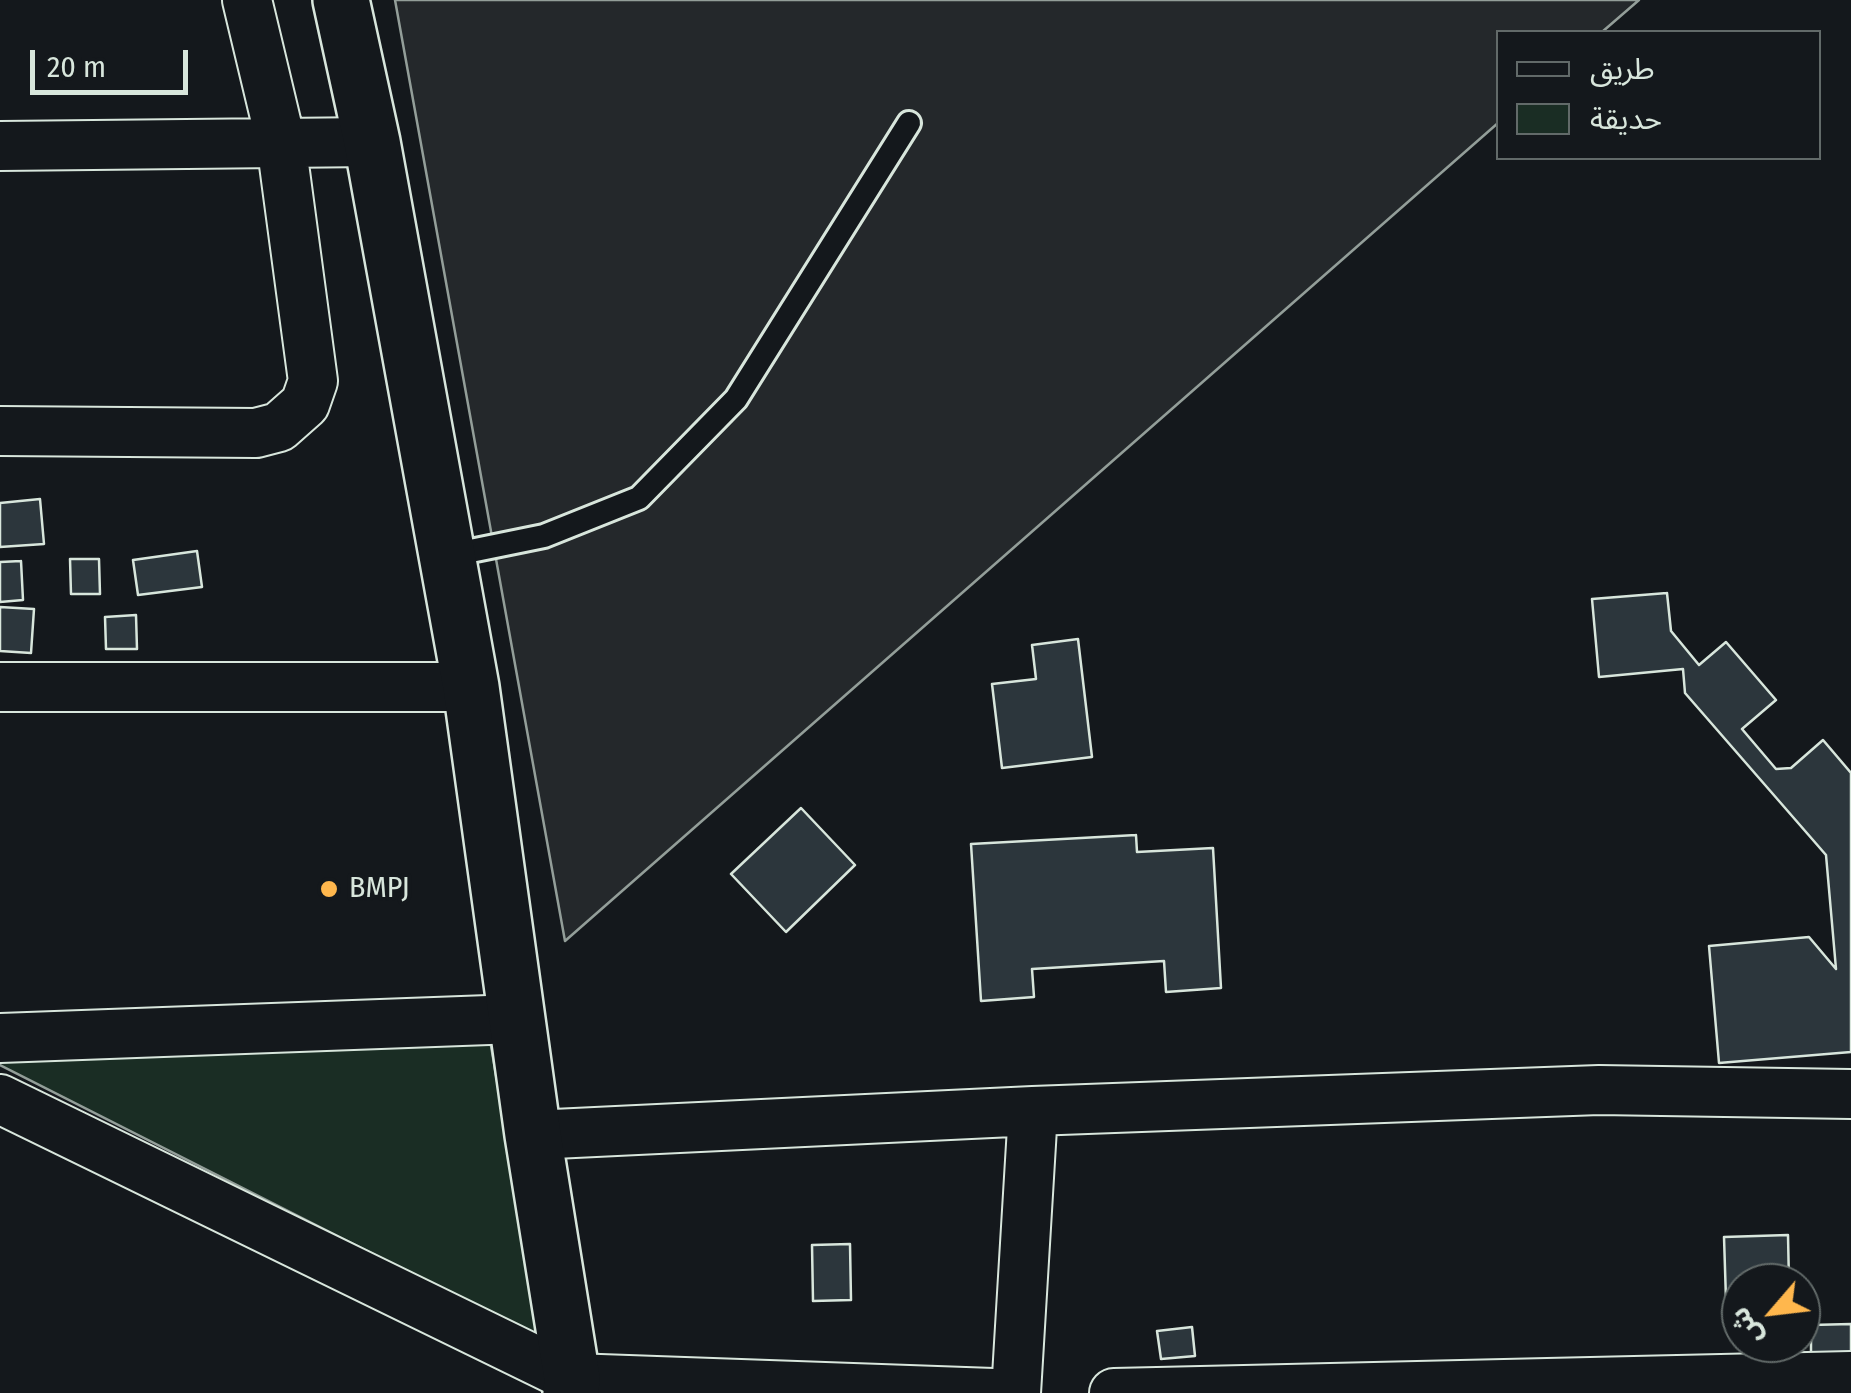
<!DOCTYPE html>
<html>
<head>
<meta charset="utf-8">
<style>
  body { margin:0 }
  #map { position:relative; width:1851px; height:1393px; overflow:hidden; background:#14181c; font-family:"Fira Sans Condensed","Noto Sans Arabic",sans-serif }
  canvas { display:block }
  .legend { position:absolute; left:1496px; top:30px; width:325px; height:130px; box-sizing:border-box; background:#14181c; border:2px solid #626a69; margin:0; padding:12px 18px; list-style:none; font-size:30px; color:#d8e6dc }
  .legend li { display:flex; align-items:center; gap:20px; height:50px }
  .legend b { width:50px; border:2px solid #626a69 }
  .north { position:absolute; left:1721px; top:1263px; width:100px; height:100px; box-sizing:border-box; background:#14181c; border:2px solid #626a69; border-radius:50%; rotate:242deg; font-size:28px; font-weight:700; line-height:40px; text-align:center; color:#d8e6dc }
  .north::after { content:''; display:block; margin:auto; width:35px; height:45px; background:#ffb74d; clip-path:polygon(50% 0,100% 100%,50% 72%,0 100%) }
  .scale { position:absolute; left:30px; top:50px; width:158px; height:45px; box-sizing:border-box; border:5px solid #d8e6dc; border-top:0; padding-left:12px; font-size:30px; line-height:35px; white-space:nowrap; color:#d8e6dc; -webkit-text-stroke:8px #14181c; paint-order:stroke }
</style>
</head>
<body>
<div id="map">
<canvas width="1851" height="1393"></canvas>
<ul class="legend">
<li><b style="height:12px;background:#14181c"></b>طريق</li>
<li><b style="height:28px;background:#1a2d24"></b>حديقة</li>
</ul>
<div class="north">ش</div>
<div class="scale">20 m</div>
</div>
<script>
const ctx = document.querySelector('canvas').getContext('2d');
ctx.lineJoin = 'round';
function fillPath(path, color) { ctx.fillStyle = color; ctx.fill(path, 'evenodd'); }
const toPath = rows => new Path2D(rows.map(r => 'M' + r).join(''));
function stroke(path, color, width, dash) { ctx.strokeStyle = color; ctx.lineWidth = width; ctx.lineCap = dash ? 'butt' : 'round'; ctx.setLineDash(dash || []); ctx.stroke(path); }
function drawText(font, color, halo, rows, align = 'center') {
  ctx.font = font + ' "Fira Sans Condensed",sans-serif'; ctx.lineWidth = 8; ctx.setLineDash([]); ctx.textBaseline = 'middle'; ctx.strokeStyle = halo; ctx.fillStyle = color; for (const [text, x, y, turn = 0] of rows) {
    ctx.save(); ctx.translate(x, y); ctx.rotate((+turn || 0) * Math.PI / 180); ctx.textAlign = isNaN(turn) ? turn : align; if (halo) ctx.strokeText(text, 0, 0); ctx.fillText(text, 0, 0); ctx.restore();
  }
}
const green = toPath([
  [490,1040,541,1339,0,1065,0,1041,490,1040]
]);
const parking = toPath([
  [395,0,1639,0,1602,32,1498,32,1498,123,565,941,395,0]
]);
const building = toPath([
  [40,499,44,544,0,547,0,503,40,499],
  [197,551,202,587,138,595,133,560,197,551],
  [70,559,99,559,100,594,71,594,70,559],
  [21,561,23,600,0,602,0,562,21,561],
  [1667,593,1671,631,1699,665,1726,642,1776,700,1742,729,1776,769,1791,768,1823,740,1851,773,1851,1052,1719,1063,1709,946,1809,937,1836,969,1826,855,1685,693,1683,669,1599,677,1592,599,1667,593],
  [0,607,34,609,31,653,0,651,0,607],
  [136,615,137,649,106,649,105,617,136,615],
  [1078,639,1092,757,1002,768,992,684,1036,679,1032,645,1078,639],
  [801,808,855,865,786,932,731,874,801,808],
  [1136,835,1137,852,1213,848,1221,988,1166,992,1164,961,1032,969,1034,997,981,1001,971,844,1136,835],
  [1788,1235,1789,1283,1741,1283,1741,1299,1726,1300,1724,1237,1788,1235],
  [850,1244,851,1300,813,1301,812,1245,850,1244],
  [1851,1324,1851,1378,1811,1378,1811,1325,1851,1324],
  [1192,1327,1195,1356,1161,1359,1157,1331,1192,1327]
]);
const service = toPath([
  [446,556,544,536,639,498,736,399,909,123]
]);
const minor = toPath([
  [0,146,372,142],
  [0,431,256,433,279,427,305,404,313,381,281,142,247,0],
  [0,687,471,687],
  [0,1038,516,1019],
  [0,1099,572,1378,993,1393],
  [533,1135,1033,1111,1599,1090,1851,1094],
  [1016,1393,1033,1111],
  [1114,1393,1851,1376]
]);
const tertiary = toPath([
  [341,0,372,142,471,687,533,1135,572,1378,571,1393]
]);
const markers = [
  [329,889,10,"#ffb74d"]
];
const poiNames = [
  ["BMPJ",349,889]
];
fillPath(green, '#1a2d24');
stroke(green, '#939e99', 2.5);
fillPath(parking, '#24282b');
stroke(parking, '#939e99', 2.5);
fillPath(building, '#2c363c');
stroke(building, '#d8e6dc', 2.5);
stroke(service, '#d8e6dc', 28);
stroke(minor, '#d8e6dc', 52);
stroke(tertiary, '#d8e6dc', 60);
stroke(service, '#14181c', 22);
stroke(minor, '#14181c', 48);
stroke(tertiary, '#14181c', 55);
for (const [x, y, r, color] of markers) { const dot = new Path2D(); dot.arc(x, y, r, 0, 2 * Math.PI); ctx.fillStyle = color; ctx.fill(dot); stroke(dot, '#14181c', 4); }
drawText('30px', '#d8e6dc', '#14181c', poiNames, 'left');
</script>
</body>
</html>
